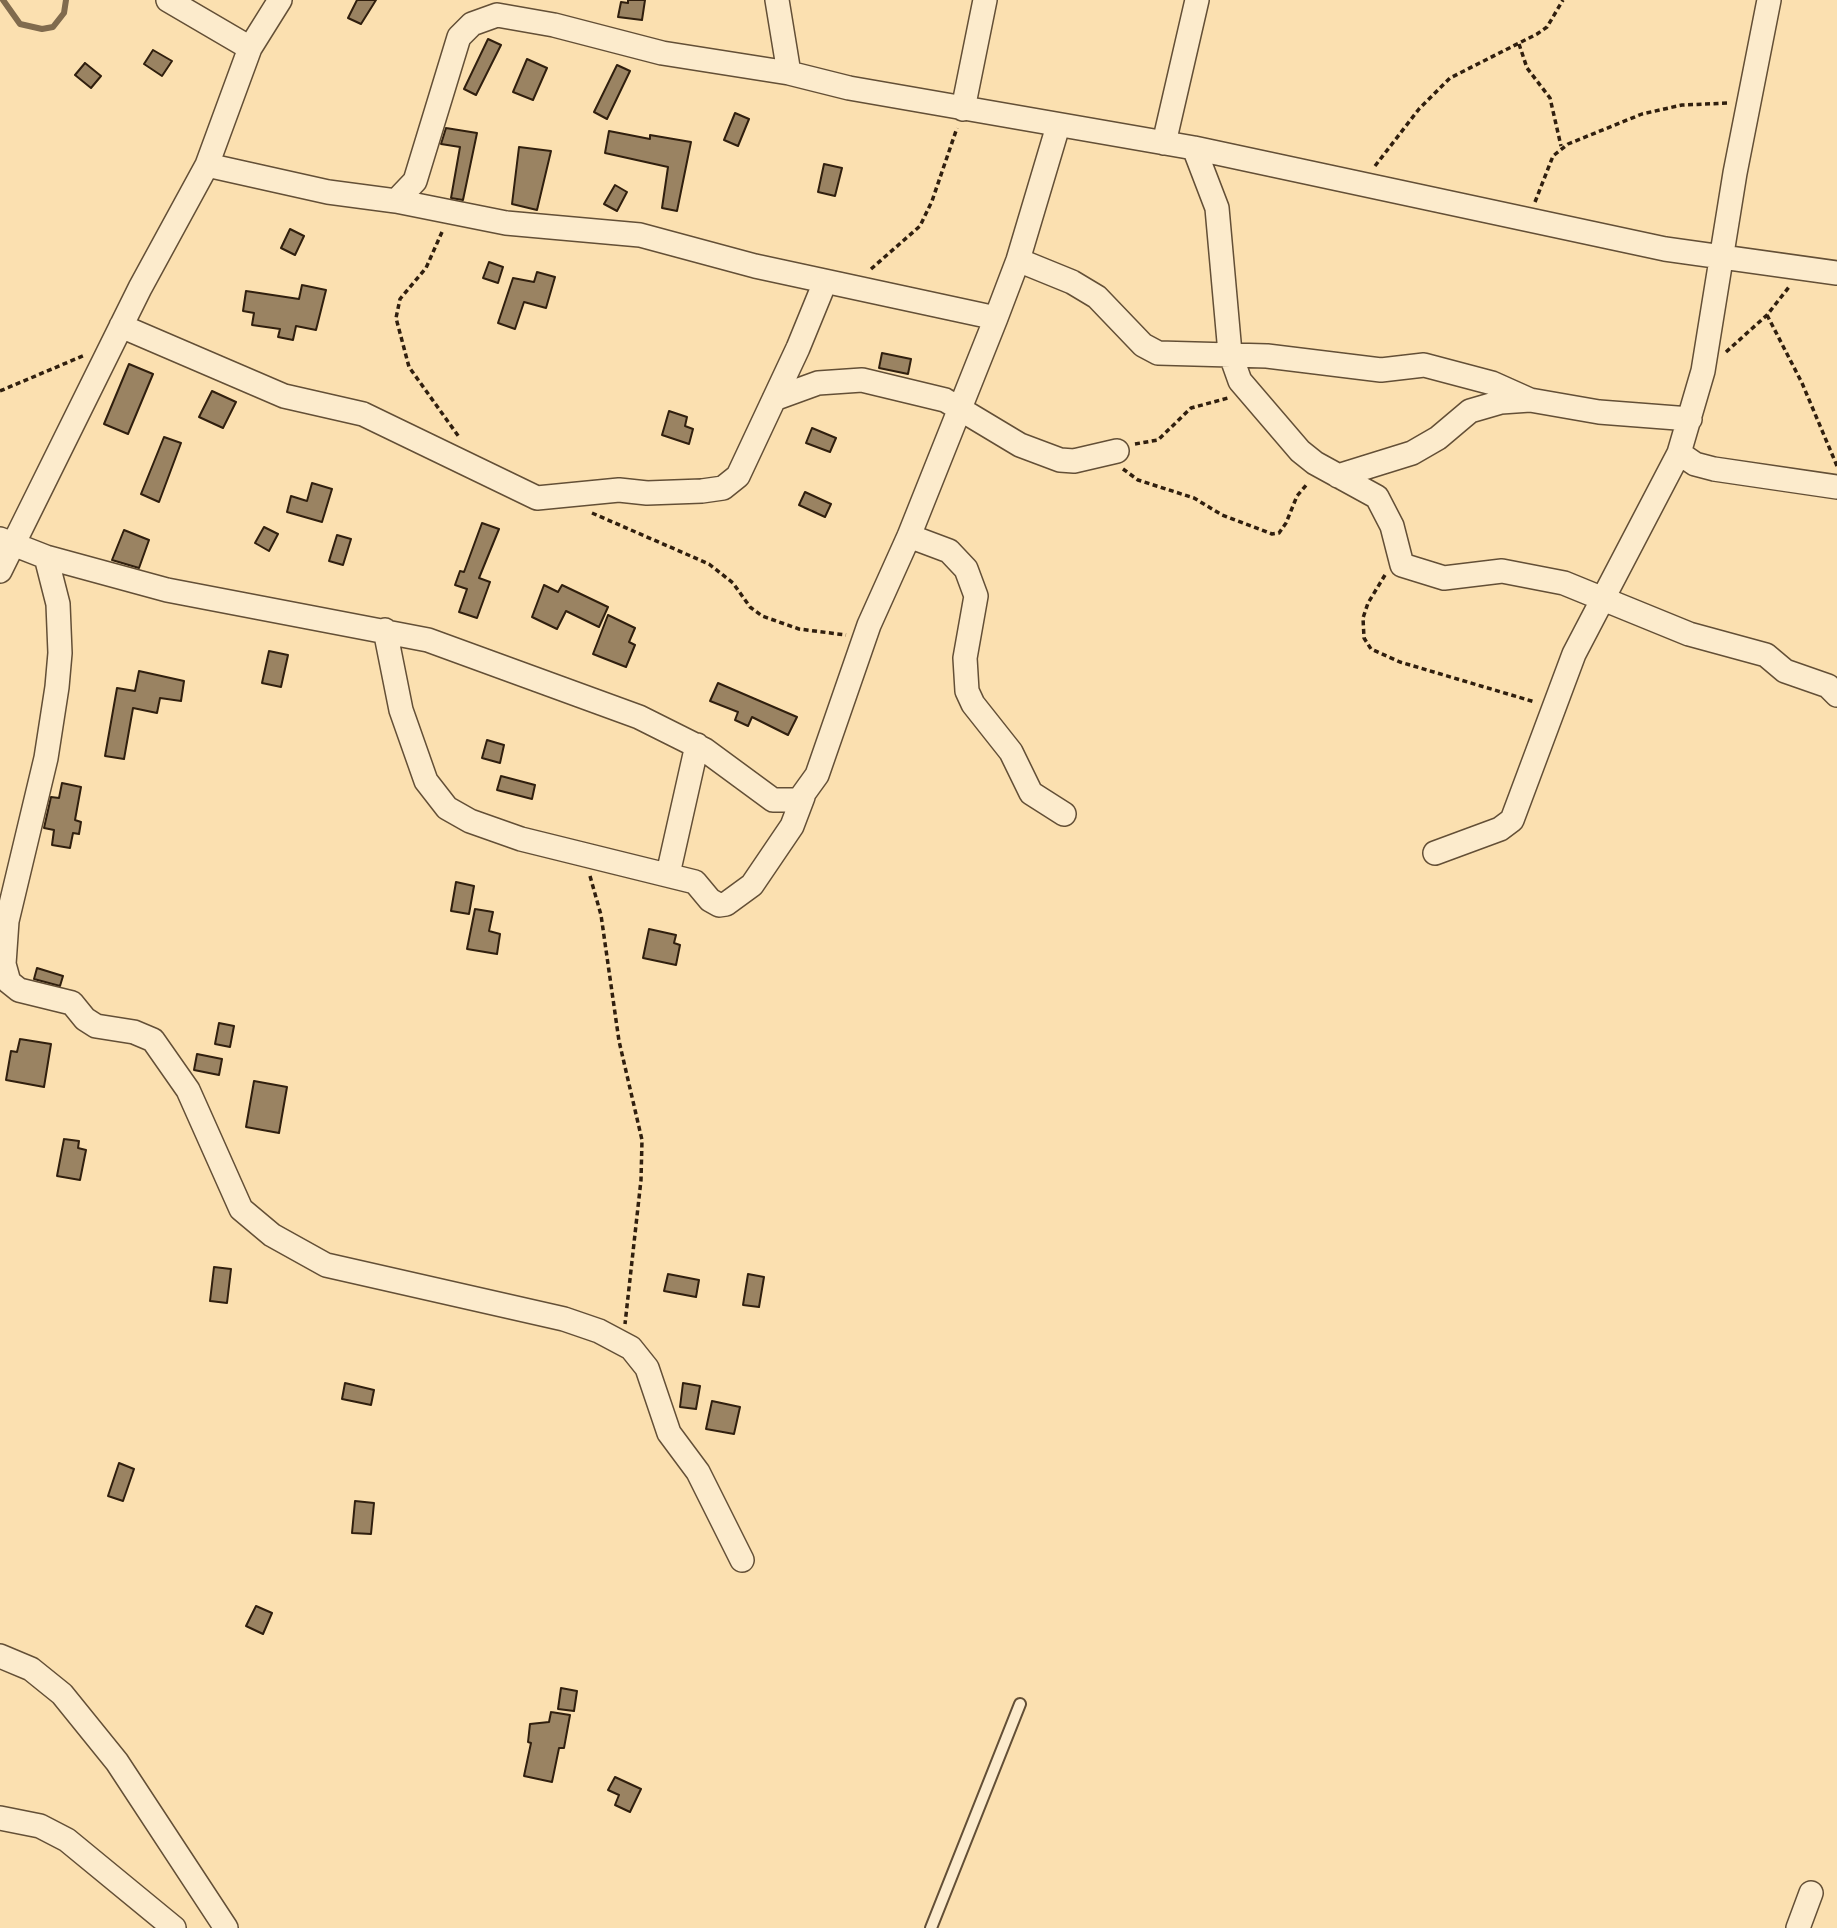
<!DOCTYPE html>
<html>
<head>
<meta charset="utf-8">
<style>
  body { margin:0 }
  canvas { display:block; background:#fbe0b0 }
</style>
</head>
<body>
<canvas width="1837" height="1928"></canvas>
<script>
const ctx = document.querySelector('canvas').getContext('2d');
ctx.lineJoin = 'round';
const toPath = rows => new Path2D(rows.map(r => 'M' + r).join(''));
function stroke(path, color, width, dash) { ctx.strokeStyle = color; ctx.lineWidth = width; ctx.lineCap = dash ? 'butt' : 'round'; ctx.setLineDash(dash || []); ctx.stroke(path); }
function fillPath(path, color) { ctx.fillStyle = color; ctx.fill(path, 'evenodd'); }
const stream = toPath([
  [3,0,20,24,42,29,53,27,64,13,66,0]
]);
const building = toPath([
  [357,0,376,0,361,24,348,18,357,0],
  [628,0,645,0,642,20,618,17,621,2,628,3,628,0],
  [488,39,501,45,476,95,464,89,488,39],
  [153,50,172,61,162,76,144,64,153,50],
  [527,59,547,68,533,100,513,92,527,59],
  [85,63,101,76,91,88,75,75,85,63],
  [617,65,630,71,607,119,594,112,617,65],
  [735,113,749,119,738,146,724,140,735,113],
  [446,128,477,133,463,200,451,198,460,147,441,144,446,128],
  [609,131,650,139,650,135,691,142,677,211,662,208,668,167,605,153,609,131],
  [519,147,551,151,537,210,512,204,519,147],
  [824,164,842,168,835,196,818,192,824,164],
  [615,185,627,192,617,211,604,204,615,185],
  [290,229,304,236,295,255,281,248,290,229],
  [489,262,503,267,498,283,483,278,489,262],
  [537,272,555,277,546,308,524,302,515,329,498,323,513,278,534,282,537,272],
  [302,285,326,290,316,330,296,326,293,340,278,337,280,329,252,325,254,313,243,311,246,291,299,299,302,285],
  [882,353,911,359,908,374,879,368,882,353],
  [129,364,153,374,128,434,104,424,129,364],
  [212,391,236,402,223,428,199,417,212,391],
  [669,411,687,417,685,426,693,429,689,444,662,435,669,411],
  [812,428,836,438,830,452,806,443,812,428],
  [164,437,181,443,159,502,141,494,164,437],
  [312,483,332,489,322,522,287,512,291,496,307,501,312,483],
  [805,492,831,504,825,517,799,505,805,492],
  [482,523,499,529,479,578,490,582,477,618,459,612,467,589,455,585,460,571,464,572,482,523],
  [264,527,278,534,269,551,255,543,264,527],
  [124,530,149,540,139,568,112,560,124,530],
  [337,535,351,539,343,565,329,561,337,535],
  [544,585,558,592,562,585,608,607,599,627,566,611,557,629,532,617,544,585],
  [608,615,635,628,629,642,635,645,626,667,593,654,608,615],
  [269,651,288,655,281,687,262,683,269,651],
  [139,671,184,681,181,701,160,698,157,713,133,708,124,759,105,756,117,688,135,691,139,671],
  [718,683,797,717,788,735,752,717,748,726,735,720,738,712,710,701,718,683],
  [487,740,504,745,500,763,482,758,487,740],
  [501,776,535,785,532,799,497,790,501,776],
  [62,783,81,787,75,820,81,822,79,834,73,833,70,848,52,845,54,830,44,828,51,797,59,798,62,783],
  [456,882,474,886,469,914,451,911,456,882],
  [475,909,493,912,489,931,500,934,497,954,467,949,475,909],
  [649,929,676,935,674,943,680,945,676,965,643,958,649,929],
  [37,968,63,976,60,986,34,979,37,968],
  [219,1023,234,1026,230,1047,215,1044,219,1023],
  [20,1039,51,1044,44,1087,6,1080,11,1051,17,1052,20,1039],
  [197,1054,222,1059,219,1075,194,1070,197,1054],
  [254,1081,287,1087,279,1133,246,1127,254,1081],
  [64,1139,79,1141,78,1148,86,1150,80,1180,57,1176,64,1139],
  [214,1267,231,1269,227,1303,210,1301,214,1267],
  [668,1274,699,1280,696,1297,664,1291,668,1274],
  [748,1274,764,1277,759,1307,743,1305,748,1274],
  [345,1383,374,1390,371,1405,342,1399,345,1383],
  [683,1383,700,1386,696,1409,680,1407,683,1383],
  [712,1401,740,1407,734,1434,706,1429,712,1401],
  [119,1463,134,1469,123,1501,108,1496,119,1463],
  [355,1501,374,1503,371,1534,352,1533,355,1501],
  [256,1606,272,1613,263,1634,246,1626,256,1606],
  [561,1688,577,1691,574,1711,558,1709,561,1688],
  [551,1712,570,1715,564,1748,559,1748,552,1782,524,1776,531,1743,528,1742,530,1724,549,1722,551,1712],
  [615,1777,641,1789,630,1812,615,1805,619,1795,608,1790,615,1777]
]);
const path = toPath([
  [1519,44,1527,68,1550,98,1561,146],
  [1375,166,1419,109,1450,78,1537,34,1547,27,1563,0],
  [1535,202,1553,156,1568,144,1642,114,1682,105,1729,103],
  [442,232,426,268,400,299,396,318,409,367,459,437],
  [871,269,920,226,932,201,957,128],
  [1767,315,1802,383,1837,466],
  [1726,352,1767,315,1789,287],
  [0,391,85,355],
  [1135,444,1158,440,1191,408,1228,398],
  [1123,469,1138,480,1194,498,1222,515,1272,534,1279,533,1286,523,1297,496,1308,483],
  [592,513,709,564,733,583,750,607,762,616,799,629,846,635],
  [1385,575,1368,603,1363,618,1364,638,1371,649,1400,662,1535,702],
  [590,876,601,915,619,1041,642,1140,641,1180,625,1324]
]);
const lane = toPath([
  [931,1928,1020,1704]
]);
const street = toPath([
  [168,0,250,48],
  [777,0,789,73],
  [963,109,985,0],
  [1164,143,1197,0],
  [1194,148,1217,208,1230,353,1240,381,1300,451,1315,463,1377,497,1392,526,1402,565,1444,578,1502,571,1564,583,1689,634,1766,655,1785,671,1828,686,1837,695],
  [207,165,328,192,396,201,415,181,459,37,472,24,497,15,554,25,662,53,789,73,849,88,1194,148,1665,249,1837,273],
  [396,201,506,223,640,235,755,266,996,318],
  [1018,260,1072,282,1097,297,1143,345,1158,353,1267,356,1381,370,1424,365,1492,383,1530,400],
  [121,326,284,396,363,414,537,498,619,490,647,493,702,491,723,488,738,476,798,348,825,282],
  [774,399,818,383,862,380,945,400,1020,445,1060,460,1074,461,1117,451],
  [1679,453,1695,464,1714,469,1837,487],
  [1338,476,1412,453,1438,438,1470,411,1501,402,1530,400,1599,412,1690,419],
  [909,536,949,551,966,569,976,596,965,658,967,691,973,704,1011,752,1031,793,1064,814],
  [0,539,46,557,167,590,428,640,639,717,705,750,773,800,799,800,817,775,869,625,909,536,996,318,1018,260,1058,126],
  [46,557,58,604,60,653,57,687,46,758,7,921,4,964,9,982,19,990,72,1003,85,1019,96,1026,134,1032,153,1040,188,1090,241,1209,272,1235,326,1265,564,1319,599,1331,631,1348,647,1368,669,1433,698,1472,742,1560],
  [0,571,140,288,207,165,250,48,280,0],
  [385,630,401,710,426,781,447,808,470,821,521,839,695,882,710,900,719,905,726,904,752,885,792,826,803,797],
  [1435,853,1500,829,1512,820,1574,654,1679,453,1703,371,1735,173,1769,0],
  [668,874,697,745],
  [0,1656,31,1669,62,1694,117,1762,226,1928],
  [0,1818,40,1826,67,1840,174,1928],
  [1798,1928,1811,1893]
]);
stroke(stream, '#806b4e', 6);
fillPath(building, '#9a8362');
stroke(building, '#301f0e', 2);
stroke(lane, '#634f36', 14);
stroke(street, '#634f36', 26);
stroke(path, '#301f0e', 3.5, [5, 3.5]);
stroke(lane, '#fcebcc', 10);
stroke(street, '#fcebcc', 23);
</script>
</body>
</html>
